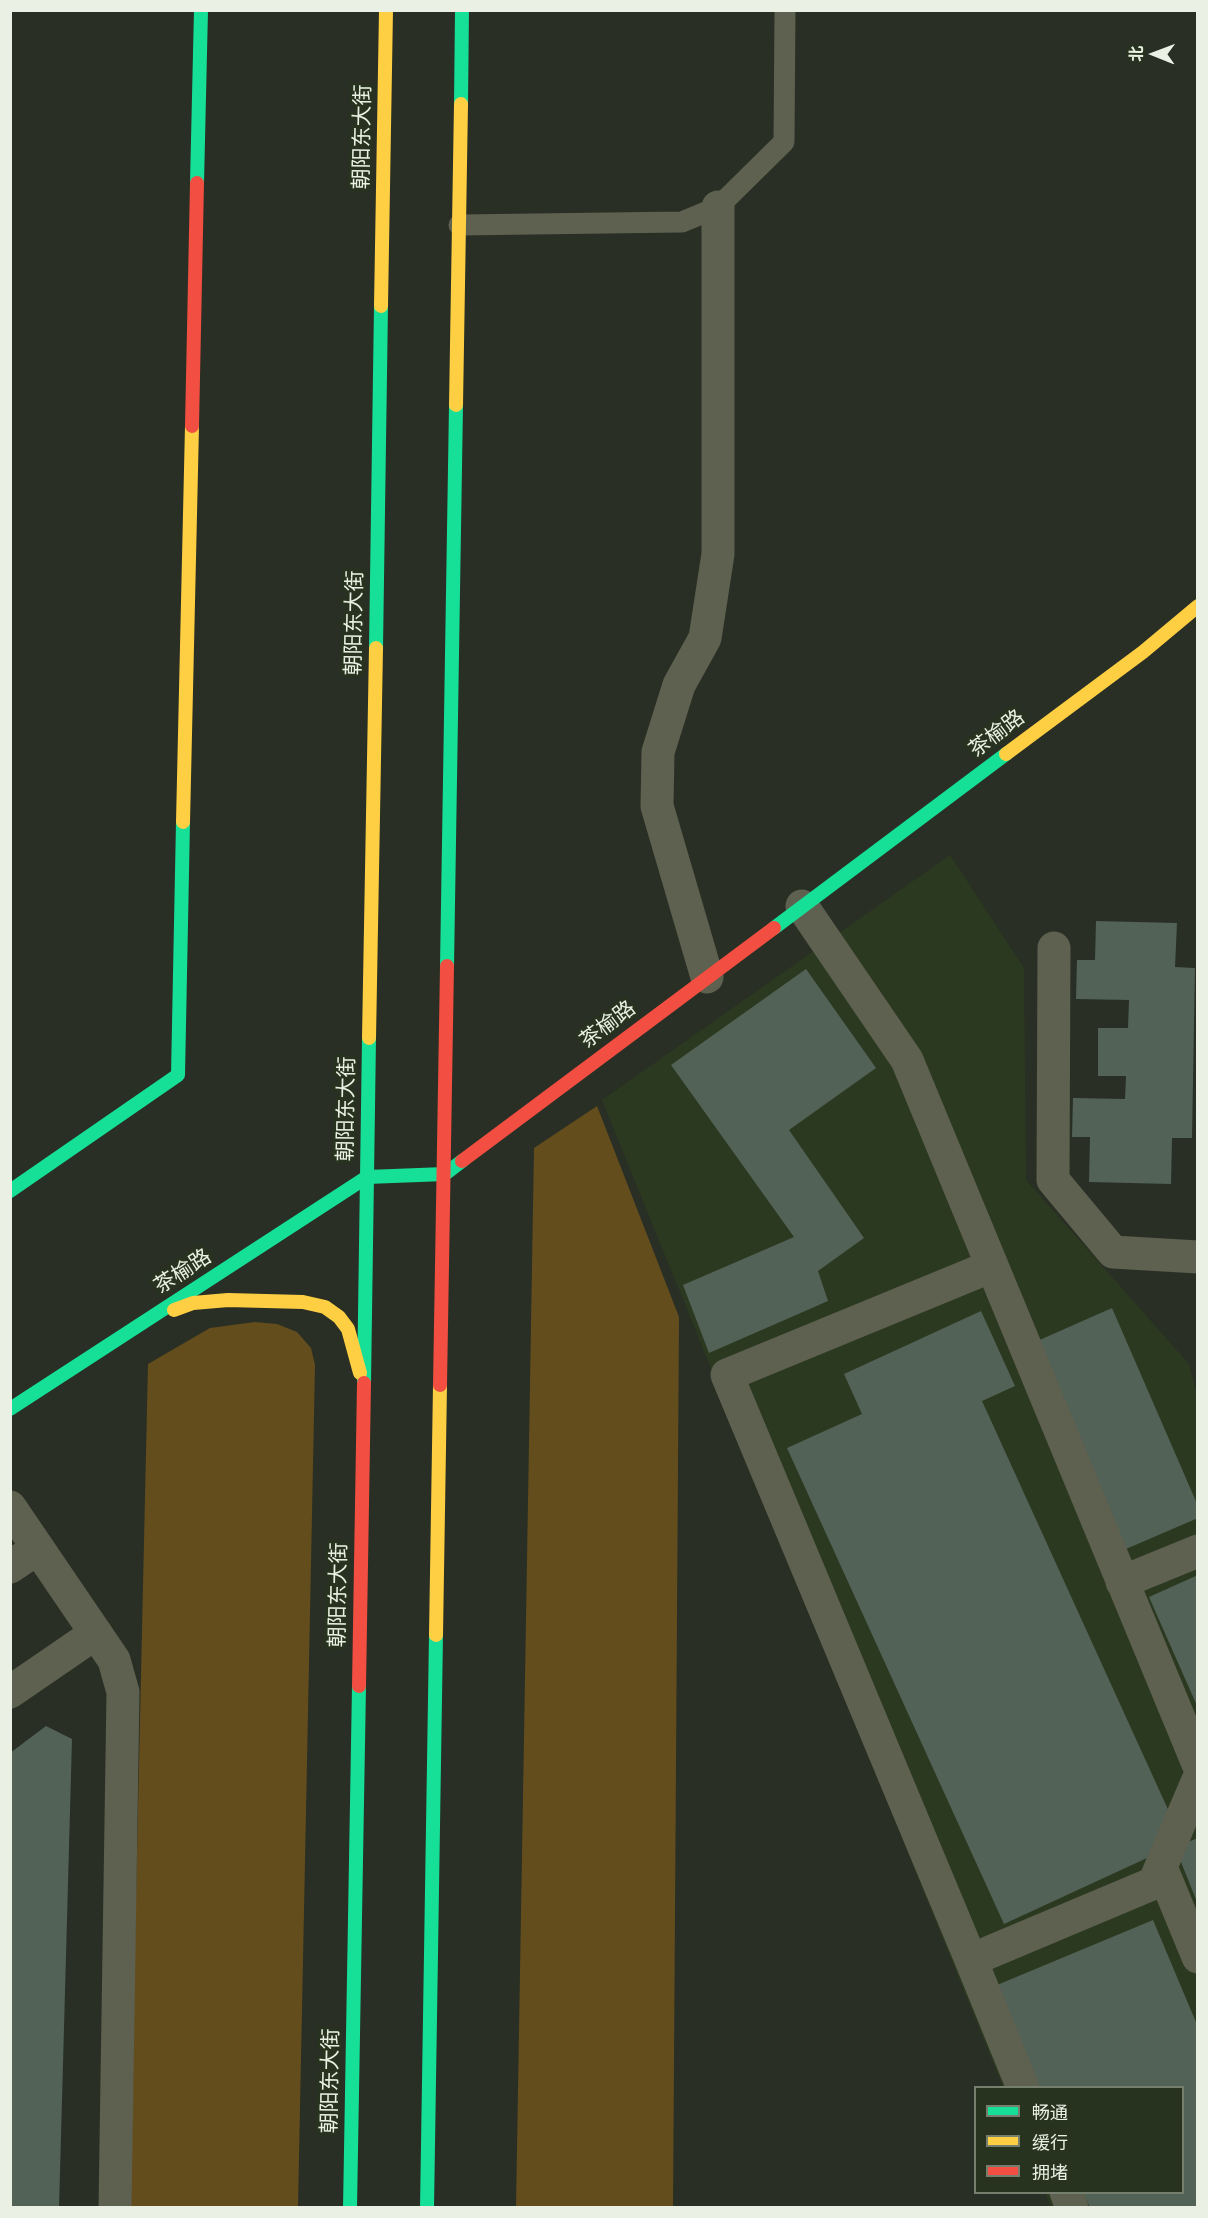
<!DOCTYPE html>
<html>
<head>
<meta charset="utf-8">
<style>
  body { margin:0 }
  #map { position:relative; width:1208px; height:2218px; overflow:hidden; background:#292f24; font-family:"Libre Baskerville","Noto Sans SC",serif }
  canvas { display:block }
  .frame { position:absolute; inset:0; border:12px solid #eaf1e4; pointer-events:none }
  .legend { position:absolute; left:974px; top:2086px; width:210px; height:108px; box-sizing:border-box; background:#28331f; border:2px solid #767f6e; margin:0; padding:8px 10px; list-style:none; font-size:18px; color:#eaf1e4 }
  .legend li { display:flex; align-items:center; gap:12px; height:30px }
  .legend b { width:30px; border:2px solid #767f6e }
  .north { position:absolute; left:1124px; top:24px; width:60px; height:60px; -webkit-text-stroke:4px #28331f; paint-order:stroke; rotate:271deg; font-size:16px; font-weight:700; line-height:24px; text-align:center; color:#eaf1e4 }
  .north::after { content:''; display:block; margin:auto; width:21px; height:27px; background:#eaf1e4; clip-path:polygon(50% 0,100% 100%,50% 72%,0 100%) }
</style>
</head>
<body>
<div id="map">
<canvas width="1208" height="2218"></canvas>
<div class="frame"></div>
<ul class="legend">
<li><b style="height:8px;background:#16e098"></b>畅通</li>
<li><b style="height:8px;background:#ffcf43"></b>缓行</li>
<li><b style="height:8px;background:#f24e42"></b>拥堵</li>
</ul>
<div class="north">北</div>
</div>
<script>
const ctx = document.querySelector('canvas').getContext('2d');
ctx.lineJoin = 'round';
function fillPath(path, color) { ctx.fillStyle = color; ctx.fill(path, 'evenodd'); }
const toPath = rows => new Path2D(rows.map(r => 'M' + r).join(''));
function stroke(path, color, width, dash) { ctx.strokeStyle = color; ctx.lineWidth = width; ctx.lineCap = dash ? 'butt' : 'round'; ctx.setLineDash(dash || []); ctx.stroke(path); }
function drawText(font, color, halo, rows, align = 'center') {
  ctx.font = font + ' "Libre Baskerville","Noto Sans SC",serif'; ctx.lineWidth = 6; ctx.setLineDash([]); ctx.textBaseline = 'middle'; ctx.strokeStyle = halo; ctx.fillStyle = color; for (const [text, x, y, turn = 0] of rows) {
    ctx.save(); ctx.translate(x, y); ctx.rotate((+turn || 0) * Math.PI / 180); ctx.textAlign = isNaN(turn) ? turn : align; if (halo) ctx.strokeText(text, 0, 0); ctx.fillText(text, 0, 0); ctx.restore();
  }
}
const built = toPath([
  [950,855,1024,968,1026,1180,1189,1364,1197,1396,1197,2207,1051,2207,1045,2193,1182,2192,1182,2088,1003,2087,602,1100]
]);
const green = toPath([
  [597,1106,679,1317,673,2207,516,2207,534,1148],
  [255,1322,277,1324,297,1332,311,1348,315,1365,298,2207,129,2208,148,1364,210,1328]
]);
const building = toPath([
  [1096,921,1177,923,1175,967,1195,968,1192,1138,1172,1138,1171,1184,1089,1182,1090,1137,1072,1137,1073,1098,1125,1099,1126,1076,1098,1076,1098,1028,1128,1028,1129,1000,1076,999,1077,960,1095,960],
  [806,969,876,1068,789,1130,864,1238,818,1271,828,1301,709,1353,683,1285,794,1237,671,1065],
  [1112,1308,1198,1506,1198,1518,1126,1549,1035,1342],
  [981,1311,1015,1386,982,1401,1171,1816,1160,1852,1004,1924,787,1448,862,1414,844,1374],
  [1198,1575,1198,1708,1149,1597],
  [46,1726,72,1739,59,2208,10,2208,10,1753],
  [1198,1838,1198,1902,1197,1902,1175,1847],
  [1153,1920,1198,2027,1198,2208,1090,2208,1083,2192,1182,2192,1182,2088,1040,2088,997,1985]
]);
const lane = toPath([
  [459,225,682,222,718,207,784,142,785,10]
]);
const street = toPath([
  [802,906,907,1060,1198,1764],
  [1054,948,1053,1180,1113,1252,1198,1257],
  [707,977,657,806,658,752,679,685,705,638,718,554,718,207],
  [10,1507,114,1660,123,1692,115,2208],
  [10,1567,38,1548],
  [1122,1582,1198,1551],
  [10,1692,96,1633],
  [1161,1867,1198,1957],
  [971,1960,727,1375,992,1266],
  [1023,2088,971,1960,1154,1883,1198,1780],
  [1066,2192,1072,2208]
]);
const fast = toPath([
  [461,104,462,10],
  [197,183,201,10],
  [376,648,381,306],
  [774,928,1006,754],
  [447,966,456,405],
  [10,1191,178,1075,183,822],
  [364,1383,369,1038],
  [10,1409,367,1177,445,1174,462,1161],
  [350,2208,359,1686],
  [427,2208,436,1635]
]);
const slow = toPath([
  [381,306,386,10],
  [456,405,461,104],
  [1006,754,1143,652,1198,606],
  [183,822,192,426],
  [369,1038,376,648],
  [174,1310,193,1303,228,1300,303,1302,325,1307,339,1317,348,1329,360,1373],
  [436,1635,440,1385]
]);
const jam = toPath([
  [192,426,197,183],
  [462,1161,774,928],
  [440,1385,447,966],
  [359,1686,364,1383]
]);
const streetNames = [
  ["朝阳东大街",363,137,-89],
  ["朝阳东大街",355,623,-89],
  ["茶榆路",997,734,-37],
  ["茶榆路",608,1025,-37],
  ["朝阳东大街",347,1109,-89],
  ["茶榆路",183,1272,-33],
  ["朝阳东大街",339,1595,-89],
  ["朝阳东大街",331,2081,-89]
];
fillPath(built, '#2c3921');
fillPath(green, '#644d1d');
fillPath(building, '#526256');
stroke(lane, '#5e6050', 21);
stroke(street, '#5e6050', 33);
stroke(fast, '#16e098', 14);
stroke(slow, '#ffcf43', 14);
stroke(jam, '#f24e42', 14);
drawText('21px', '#eaf1e4', '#28331f', streetNames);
</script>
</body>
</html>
